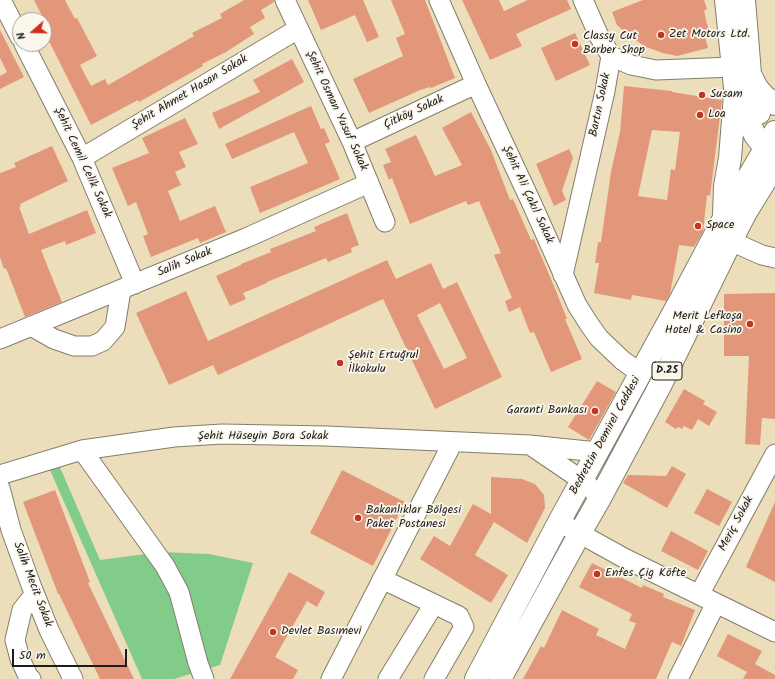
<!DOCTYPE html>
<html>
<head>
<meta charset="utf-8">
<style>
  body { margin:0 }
  #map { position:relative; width:775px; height:679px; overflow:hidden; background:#ecdeba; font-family:Kalam,sans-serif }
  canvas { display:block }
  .north { position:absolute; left:12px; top:12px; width:40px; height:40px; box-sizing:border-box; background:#fbf7ec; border:1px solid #a29f99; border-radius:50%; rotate:250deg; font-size:11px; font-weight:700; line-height:16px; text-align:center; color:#1c1c1c }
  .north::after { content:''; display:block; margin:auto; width:14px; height:18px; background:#c8321e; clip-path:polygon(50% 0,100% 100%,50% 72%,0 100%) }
  .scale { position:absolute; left:12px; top:649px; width:115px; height:18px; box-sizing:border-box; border:2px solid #1c1c1c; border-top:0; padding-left:5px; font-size:12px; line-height:14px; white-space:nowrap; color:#1c1c1c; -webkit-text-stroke:3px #fbf7ec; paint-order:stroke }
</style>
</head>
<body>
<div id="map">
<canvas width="775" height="679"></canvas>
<div class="north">N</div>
<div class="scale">50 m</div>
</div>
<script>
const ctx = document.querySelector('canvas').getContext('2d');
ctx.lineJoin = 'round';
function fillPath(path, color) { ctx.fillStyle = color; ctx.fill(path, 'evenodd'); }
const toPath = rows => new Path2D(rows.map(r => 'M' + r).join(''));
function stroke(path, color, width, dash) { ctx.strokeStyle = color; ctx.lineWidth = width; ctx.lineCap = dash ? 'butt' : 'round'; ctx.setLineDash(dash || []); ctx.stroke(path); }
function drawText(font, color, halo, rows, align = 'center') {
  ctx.font = font + ' Kalam,sans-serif'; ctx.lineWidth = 3.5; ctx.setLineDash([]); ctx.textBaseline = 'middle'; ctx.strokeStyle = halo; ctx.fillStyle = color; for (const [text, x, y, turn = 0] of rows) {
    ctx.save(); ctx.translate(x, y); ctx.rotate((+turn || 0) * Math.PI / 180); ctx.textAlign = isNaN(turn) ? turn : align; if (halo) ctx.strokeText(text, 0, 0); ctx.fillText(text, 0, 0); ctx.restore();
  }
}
const green = toPath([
  [59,465,100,560,161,552,209,554,253,563,220,665,174,679,142,679,50,470]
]);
const building = toPath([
  [34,0,65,0,75,19,77,18,97,56,80,65,91,86,105,79,108,85,194,36,192,33,222,18,220,14,244,0,274,0,274,2,261,10,265,18,250,27,254,34,226,52,202,64,203,66,139,102,138,100,91,125,46,35,50,32],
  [308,0,363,0,379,37,367,42,355,15,321,30],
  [391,0,425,0,455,78,431,88,430,87,420,90,369,113,353,79,403,56,396,38,405,34],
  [462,0,499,0,504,11,528,0,567,0,571,9,516,34,522,46,490,60],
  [643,0,704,0,707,9,704,11,710,36,705,37,708,48,677,56,663,53,646,47,629,36,617,25,612,12],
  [0,30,24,77,0,89,0,76,7,72,0,58],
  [575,33,590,65,556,81,541,48],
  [292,59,304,82,219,129,212,113,260,92,253,80],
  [624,86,672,91,672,92,722,100,710,196,707,195,703,232,694,247,679,245,670,294,666,301,632,295,631,300,594,293,599,263,595,263,598,242,601,242,611,172,620,132],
  [652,130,680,132,675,170,671,169,667,200,638,196],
  [311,106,321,129,324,128,330,142,325,144,340,179,260,213,250,187,308,163,294,132,232,159,225,144],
  [471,112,491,150,510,200,513,199,531,240,534,239,556,291,567,319,565,319,582,359,551,372,534,332,530,333,520,307,509,312,505,301,512,298,494,255,501,253,479,201,468,205,466,201,410,224,392,178,389,180,383,165,391,162,385,149,416,135,435,176,462,165,442,128],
  [185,118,198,144,179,152,186,167,175,172,181,185,168,191,180,221,215,206,226,232,200,243,198,238,151,257,143,236,148,234,136,202,128,206,112,168,149,153,142,138],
  [52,146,68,181,20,204,21,207,19,207,29,234,87,210,96,233,66,245,65,241,41,250,62,302,25,317,6,268,4,269,0,257,0,173,16,167,14,163],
  [569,149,573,158,562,191,566,200,554,206,536,164],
  [347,213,359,245,351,248,352,252,328,262,326,258,267,282,267,283,243,293,246,299,230,306,216,276,241,265,241,264,271,252,270,249,316,231,314,227],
  [387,260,396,279,431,263,443,289,457,282,502,377,435,409,383,299,218,375,213,365,169,385,136,313,186,291,208,341],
  [440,303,467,358,444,369,417,315],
  [775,293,775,419,762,418,760,445,745,444,749,356,724,356,724,294],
  [597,381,616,392,589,440,568,427],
  [684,389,705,401,703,404,717,412,709,426,698,419,692,430,684,426,682,429,678,427,676,429,665,422],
  [672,466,686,474,667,508,623,483,628,475,666,476],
  [342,470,405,502,373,566,310,533],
  [491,477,522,479,535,484,544,495,545,508,527,543,494,522,475,555,508,575,491,603,420,559,434,536,450,546,473,504,491,514],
  [707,489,732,502,719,526,694,513],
  [55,490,90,582,88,583,134,679,100,679,59,594,58,594,23,502],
  [775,502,775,582,746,567],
  [671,531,708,551,698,570,661,551],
  [592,563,642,588,643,585,664,594,663,597,695,610,681,646,672,642,656,679,523,679,541,646,544,648,562,610,599,629,596,635,625,649,636,623,629,621,632,614,579,587],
  [289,572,325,592,317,607,307,601,275,657,298,670,293,679,230,679],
  [728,634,762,651,755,664,775,675,775,679,743,679,747,672,717,656]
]);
const minor = toPath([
  [1,0,20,37],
  [285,0,352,142,385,222],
  [439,0,476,84,532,204,577,305,589,324,599,338,622,360,640,373],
  [583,0,599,36,611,56],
  [24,44,82,158,135,284],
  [611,56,631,65,656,70,733,67],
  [352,142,476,84],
  [82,158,298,29],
  [717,235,762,255,775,258],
  [563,275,605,91,611,56],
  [31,326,54,339,74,346,92,346,103,341,115,327,121,290],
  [0,339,246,238,369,183],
  [533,447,586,483,600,498],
  [82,450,165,566,179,592,198,663,204,679],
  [0,475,82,450,174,437,222,434,326,436,530,445,597,452],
  [0,488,11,530,31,585,49,630,73,679],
  [559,522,624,558,775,632],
  [382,579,459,616,464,627,434,679],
  [699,595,775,454],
  [31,679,29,678,20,659,15,640,22,610,34,595],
  [331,679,453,442],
  [388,679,434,604],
  [678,679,716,603]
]);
const major = toPath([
  [726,0,735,88,741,106,755,135,765,148,775,157],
  [744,0,751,86,759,113],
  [752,78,757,88,765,97,775,104],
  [724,216,725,186,730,158,735,95],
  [476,679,559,522,680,301,724,218,775,132],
  [500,679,580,533,600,498,661,384,731,241,746,212,775,165]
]);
const markers = [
  [661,35,4,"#c8321e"],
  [575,44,4,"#c8321e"],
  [702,95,4,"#c8321e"],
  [700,115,4,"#c8321e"],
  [698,226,4,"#c8321e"],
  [750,324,4,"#c8321e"],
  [340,363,4,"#c8321e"],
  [595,411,4,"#c8321e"],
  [358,518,4,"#c8321e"],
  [597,574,4,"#c8321e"],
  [273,632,4,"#c8321e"]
];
const shields = [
  [667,371,30]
];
const shieldNames = [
  ["D.25",667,371]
];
const poiNames = [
  ["Zet Motors Ltd.",669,35],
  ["Classy Cut",583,37],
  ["Barber Shop",583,51],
  ["Susam",710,95],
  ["Loa",708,115],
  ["Space",706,226],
  ["Merit Lefkoşa",742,317,"right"],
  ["Hotel & Casino",742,331,"right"],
  ["Şehit Ertuğrul",348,356],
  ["İlkokulu",348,370],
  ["Garanti Bankası",587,411,"right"],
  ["Bakanlıklar Bölgesi",366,511],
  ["Paket Postanesi",366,525],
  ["Enfes Çig Köfte",605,574],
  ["Devlet Basımevi",281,632]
];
const streetNames = [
  ["Şehit Ahmet Hasan Sokak",190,93,-31],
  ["Bartın Sokak",601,105,-78],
  ["Şehit Osman Yusuf Sokak",336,111,65],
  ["Çitköy Sokak",414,113,-25],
  ["Şehit Cemil Celik Sokak",82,163,65],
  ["Şehit Ali Çakıl Sokak",527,195,65],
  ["Salih Sokak",185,263,-23],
  ["Bedrettin Demirel Caddesi",606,436,-61],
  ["Şehit Hüseyin Bora Sokak",263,437],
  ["Meriç Sokak",737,524,-62],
  ["Salih Mecit Sokak",32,585,69]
];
fillPath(green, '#82cc89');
fillPath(building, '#e2977b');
stroke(minor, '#847d6b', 21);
stroke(major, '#847d6b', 24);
stroke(minor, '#fff', 19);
stroke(major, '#fff', 22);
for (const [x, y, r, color] of markers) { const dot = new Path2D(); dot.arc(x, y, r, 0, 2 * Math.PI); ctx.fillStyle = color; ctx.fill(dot); stroke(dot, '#fbf7ec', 1.5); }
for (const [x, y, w] of shields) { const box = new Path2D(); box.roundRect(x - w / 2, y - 9, w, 18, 3); ctx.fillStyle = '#fbf7ec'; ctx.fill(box); stroke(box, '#1c1c1c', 1); }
drawText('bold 11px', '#1c1c1c', null, shieldNames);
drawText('12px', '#1c1c1c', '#fbf7ec', poiNames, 'left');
drawText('12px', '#1c1c1c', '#fbf7ec', streetNames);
</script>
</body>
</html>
